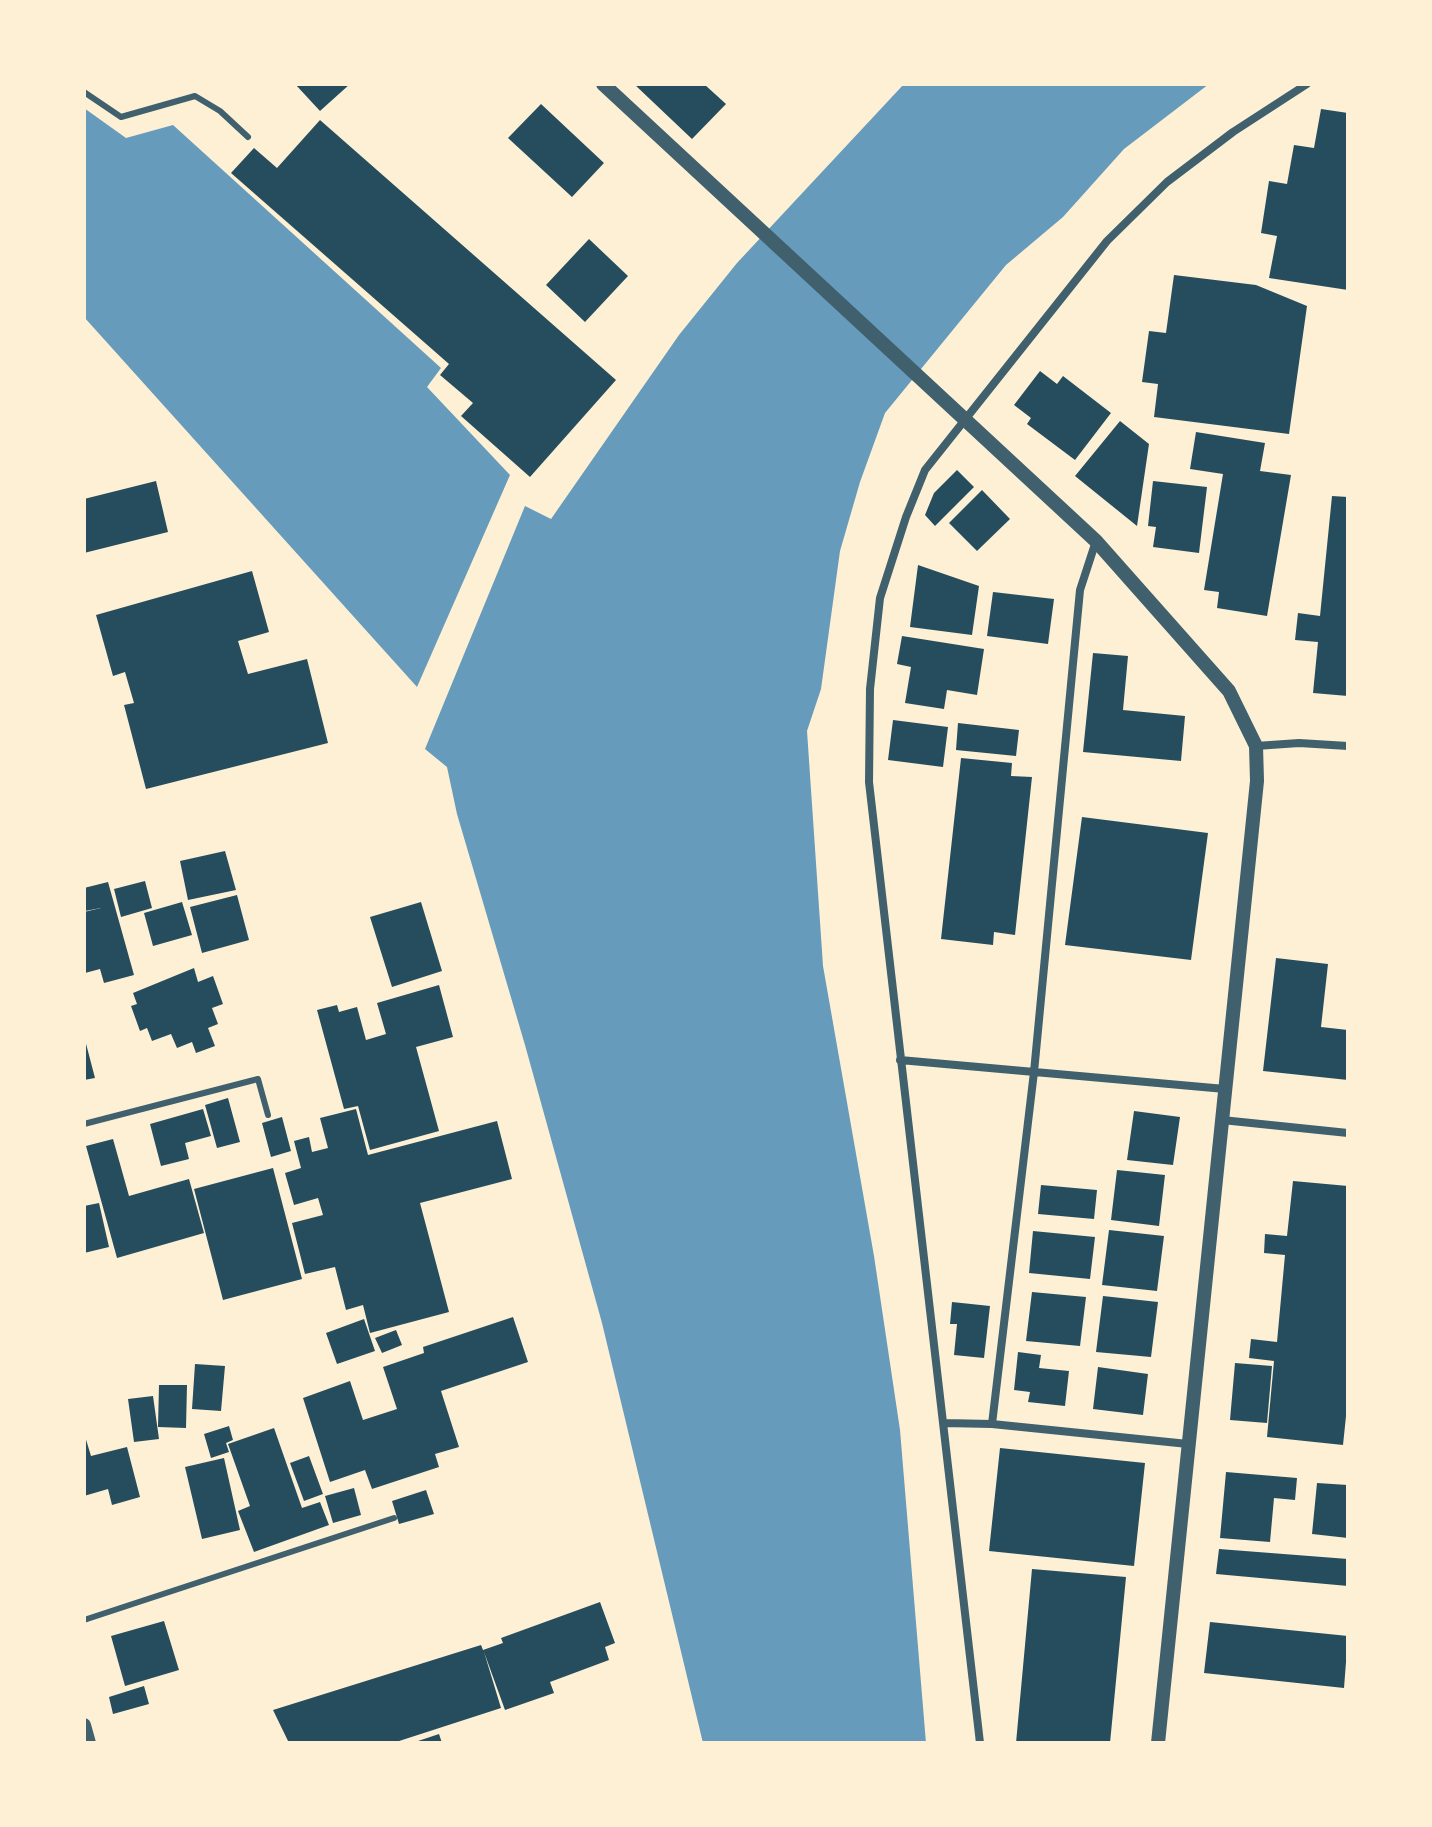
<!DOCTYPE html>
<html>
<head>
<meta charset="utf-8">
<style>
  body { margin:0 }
  #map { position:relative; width:1432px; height:1827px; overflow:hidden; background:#fdf0d5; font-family:Quicksand,sans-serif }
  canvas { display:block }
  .frame { position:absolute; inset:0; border:86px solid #fdf0d5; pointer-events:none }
</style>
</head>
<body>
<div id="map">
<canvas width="1432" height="1827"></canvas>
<div class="frame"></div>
</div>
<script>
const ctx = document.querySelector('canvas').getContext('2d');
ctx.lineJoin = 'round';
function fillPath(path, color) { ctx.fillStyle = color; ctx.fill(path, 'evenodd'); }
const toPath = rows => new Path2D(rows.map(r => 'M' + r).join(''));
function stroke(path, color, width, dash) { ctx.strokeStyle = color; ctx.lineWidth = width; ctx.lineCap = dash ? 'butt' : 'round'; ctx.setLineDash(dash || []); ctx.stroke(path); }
const water = toPath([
  [904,84,1209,84,1124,149,1063,217,1006,265,885,413,860,482,840,551,821,689,807,731,823,966,874,1256,900,1430,926,1743,703,1743,602,1323,525,1045,457,814,447,767,425,749,525,506,551,519,679,335,737,263],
  [84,108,126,138,173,125,441,368,427,387,510,475,417,687,84,317]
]);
const building = toPath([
  [295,84,350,84,320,111],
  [634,84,704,84,726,104,692,139],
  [541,104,604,163,572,197,508,138],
  [1321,109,1348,113,1348,290,1269,278,1277,236,1261,233,1269,181,1287,184,1294,145,1314,148],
  [320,120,616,380,530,477,461,416,473,403,440,375,449,364,231,173,254,148,277,168],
  [589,239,628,276,585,322,546,285],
  [1174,275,1256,285,1307,306,1289,434,1154,417,1158,384,1142,382,1149,331,1166,333],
  [1040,371,1057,384,1063,376,1111,413,1075,460,1027,424,1031,418,1014,405],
  [1120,421,1149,444,1137,526,1075,476],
  [1196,432,1265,443,1260,471,1291,475,1267,616,1217,608,1219,592,1204,590,1223,474,1190,469],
  [957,470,974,487,935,526,925,515,934,493],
  [156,481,168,532,84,553,84,499],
  [1153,481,1207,487,1199,553,1153,547,1156,527,1148,526],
  [982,490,1010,519,977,551,949,523],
  [1332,496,1348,497,1348,696,1313,693,1318,642,1295,640,1298,613,1320,616],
  [918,565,979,586,972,635,910,627],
  [252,571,269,632,238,641,248,674,307,659,328,743,146,789,124,705,134,703,125,672,113,676,96,615],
  [993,592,1054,599,1048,644,987,636],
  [902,636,984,649,977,695,947,690,944,709,905,703,911,667,897,664],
  [1093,653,1128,656,1123,710,1185,716,1181,761,1083,752],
  [893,720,948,727,943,767,888,760],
  [958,723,1019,730,1016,756,956,750],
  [961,758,1012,763,1011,776,1032,777,1015,935,994,932,993,945,941,939],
  [1082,817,1208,833,1191,960,1065,945],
  [225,851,236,890,188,900,180,861],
  [145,881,152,908,121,917,114,889],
  [108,882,134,975,104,983,100,969,85,973,84,968,84,912,101,908,85,911,84,888],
  [237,895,249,940,202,953,190,907],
  [182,902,192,935,153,946,144,913],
  [421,902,442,971,392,987,370,917],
  [1276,958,1328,964,1321,1027,1348,1030,1348,1080,1263,1071],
  [194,968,198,982,213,976,223,1004,212,1008,218,1024,208,1028,215,1046,196,1053,192,1042,177,1048,171,1034,152,1041,147,1028,140,1031,131,1006,137,1004,133,993],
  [439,985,453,1037,416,1047,439,1131,370,1150,358,1106,344,1109,317,1010,337,1005,339,1012,357,1007,366,1040,386,1034,377,1003],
  [84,1036,95,1078,84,1080],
  [228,1098,240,1142,217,1148,205,1105],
  [203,1109,211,1136,185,1143,189,1159,161,1166,150,1124],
  [356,1109,368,1155,497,1121,512,1179,420,1203,449,1312,370,1333,363,1305,346,1310,335,1267,305,1274,292,1223,323,1215,318,1198,294,1205,285,1173,301,1168,294,1141,309,1137,312,1152,328,1148,320,1118],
  [1134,1111,1180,1117,1173,1165,1127,1160],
  [282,1117,291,1151,271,1157,262,1123],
  [113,1139,129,1196,189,1179,204,1233,117,1258,86,1146],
  [273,1168,302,1279,223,1300,194,1189],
  [1117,1170,1165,1175,1159,1226,1111,1220],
  [1293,1181,1348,1186,1348,1397,1343,1445,1267,1437,1274,1361,1249,1358,1251,1339,1277,1342,1285,1255,1264,1253,1265,1234,1287,1236],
  [1041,1185,1097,1190,1094,1219,1038,1214],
  [99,1203,109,1247,84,1253,84,1206],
  [1109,1230,1164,1236,1157,1291,1102,1285],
  [1033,1231,1095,1237,1090,1279,1029,1273],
  [1032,1292,1086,1297,1080,1346,1026,1341],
  [1103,1296,1158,1302,1151,1357,1096,1352],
  [952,1302,990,1306,984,1358,954,1355,957,1324,950,1324],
  [513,1317,528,1362,441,1391,459,1447,435,1454,439,1467,372,1489,365,1470,330,1482,303,1398,350,1381,363,1420,397,1409,383,1367,424,1353,423,1347],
  [364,1319,375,1351,337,1364,326,1333],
  [396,1330,402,1345,382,1353,375,1338],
  [1018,1352,1041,1355,1039,1368,1069,1371,1065,1406,1028,1402,1030,1392,1014,1390],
  [1235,1363,1272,1366,1267,1423,1230,1420],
  [195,1364,225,1366,221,1411,192,1409],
  [1098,1367,1148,1374,1143,1415,1093,1409],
  [159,1385,187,1385,186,1428,158,1427],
  [153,1396,159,1439,134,1442,128,1399],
  [229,1426,233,1440,226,1443,229,1452,211,1458,204,1434],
  [274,1428,302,1508,320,1502,329,1525,254,1552,238,1511,250,1506,228,1444],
  [84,1433,91,1456,127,1447,140,1497,112,1505,108,1489,84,1496],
  [1000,1448,1145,1463,1134,1566,989,1551],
  [309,1456,323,1494,304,1501,290,1463],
  [224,1458,240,1530,202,1539,185,1467],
  [1226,1472,1297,1478,1295,1500,1274,1498,1270,1542,1220,1538],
  [1317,1483,1348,1485,1348,1538,1312,1534],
  [354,1488,361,1515,333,1523,325,1496],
  [426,1490,434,1514,399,1524,392,1501],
  [1219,1549,1348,1559,1348,1586,1216,1574],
  [1032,1569,1126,1577,1110,1743,1016,1743],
  [600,1602,615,1643,605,1647,609,1660,550,1682,554,1693,505,1710,484,1652,501,1708,393,1743,289,1743,273,1710,481,1645,483,1650,503,1643,501,1638],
  [164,1621,179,1670,125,1686,111,1636],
  [1210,1622,1348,1636,1344,1688,1204,1673],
  [144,1686,149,1704,113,1714,109,1697],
  [439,1734,442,1743,412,1743]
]);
const service = toPath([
  [84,92,121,117,195,96,220,111,248,137],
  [84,1124,258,1079,268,1115],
  [84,1620,394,1518]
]);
const minor = toPath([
  [1256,746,1299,743,1348,746],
  [900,1060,1225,1089],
  [1222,1120,1348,1133],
  [944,1423,992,1424,1188,1444],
  [992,1424,1034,1072,1080,590,1096,541],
  [980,1743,869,782,870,689,880,598,906,517,925,470,1107,241,1167,182,1233,132,1307,84]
]);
const tertiary = toPath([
  [603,84,1096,541,1229,691,1256,746,1257,781,1158,1743],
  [84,1725,89,1743]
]);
fillPath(water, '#669bbc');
fillPath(building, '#264d5e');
stroke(service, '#3f606c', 6);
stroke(minor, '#3f606c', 8);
stroke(tertiary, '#3f606c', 14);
</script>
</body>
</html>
